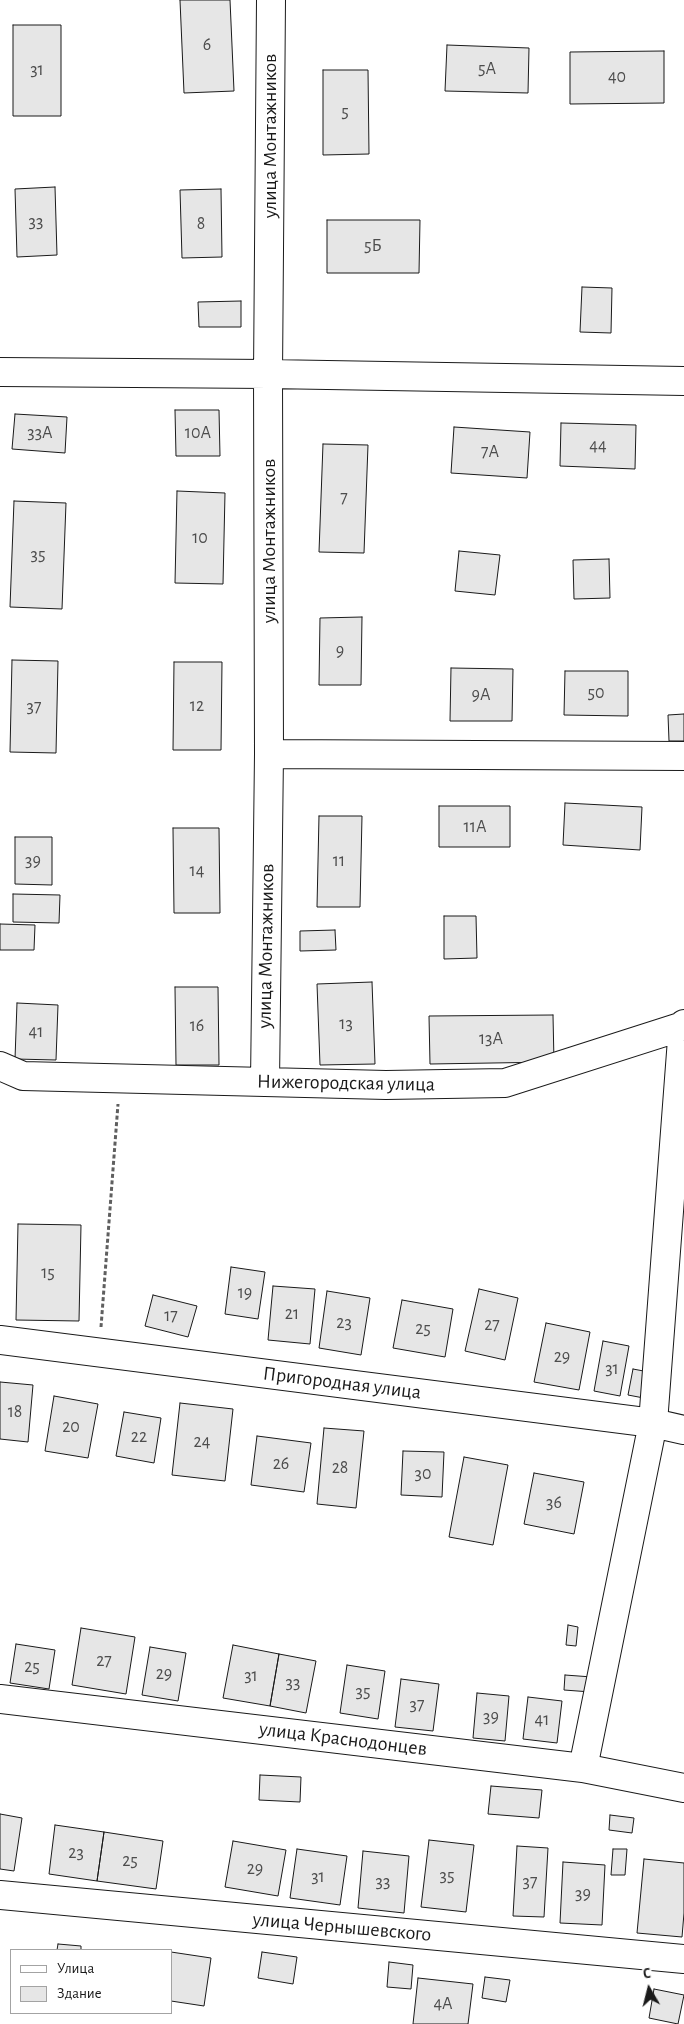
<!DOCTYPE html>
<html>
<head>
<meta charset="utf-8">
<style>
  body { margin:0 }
  #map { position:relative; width:684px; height:2024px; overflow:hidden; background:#fff; font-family:"Alegreya Sans",sans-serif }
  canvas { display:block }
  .legend { position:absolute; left:10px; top:1949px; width:162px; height:65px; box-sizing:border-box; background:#fff; border:1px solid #a3a3a3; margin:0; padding:6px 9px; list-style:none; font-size:15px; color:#1a1a1a }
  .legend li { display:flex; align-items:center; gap:10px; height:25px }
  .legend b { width:25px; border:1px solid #a3a3a3 }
  .north { position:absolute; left:624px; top:1964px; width:50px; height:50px; -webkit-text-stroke:4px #fff; paint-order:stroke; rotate:352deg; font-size:14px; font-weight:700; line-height:20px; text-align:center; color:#1a1a1a }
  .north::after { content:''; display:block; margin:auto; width:18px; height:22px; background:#1a1a1a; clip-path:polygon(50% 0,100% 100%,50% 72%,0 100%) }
</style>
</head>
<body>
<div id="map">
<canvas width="684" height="2024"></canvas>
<ul class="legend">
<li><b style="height:6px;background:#fff"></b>Улица</li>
<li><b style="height:14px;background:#e6e6e6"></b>Здание</li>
</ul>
<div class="north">С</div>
</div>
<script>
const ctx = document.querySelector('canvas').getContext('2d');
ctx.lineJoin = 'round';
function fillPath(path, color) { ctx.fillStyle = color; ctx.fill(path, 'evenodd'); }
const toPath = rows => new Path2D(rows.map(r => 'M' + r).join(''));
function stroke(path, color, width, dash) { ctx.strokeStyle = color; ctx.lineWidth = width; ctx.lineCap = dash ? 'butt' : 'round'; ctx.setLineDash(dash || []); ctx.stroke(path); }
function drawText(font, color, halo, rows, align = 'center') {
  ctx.font = font + ' "Alegreya Sans",sans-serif'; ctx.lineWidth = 4; ctx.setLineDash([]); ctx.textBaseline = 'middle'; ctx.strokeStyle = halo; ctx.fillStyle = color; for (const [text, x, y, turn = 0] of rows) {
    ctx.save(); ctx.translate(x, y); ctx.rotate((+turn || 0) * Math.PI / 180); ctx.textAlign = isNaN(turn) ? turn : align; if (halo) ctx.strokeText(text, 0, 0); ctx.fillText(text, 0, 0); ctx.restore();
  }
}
const building = toPath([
  [180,0,230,0,234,91,184,93,180,0],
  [13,25,61,25,61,116,13,116,13,25],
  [447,45,529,48,528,93,445,91,447,45],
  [664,51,664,103,570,104,570,52,664,51],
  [323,70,368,70,369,154,323,155,323,70],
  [55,187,57,255,17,257,15,189,55,187],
  [221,189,222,257,182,258,180,190,221,189],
  [327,220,420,220,419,273,327,273,327,220],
  [582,287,612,288,611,333,580,332,582,287],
  [241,301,241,327,199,327,198,302,241,301],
  [175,410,219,410,220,456,176,456,175,410],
  [15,414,67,417,65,453,12,449,15,414],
  [561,423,636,425,635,469,560,466,561,423],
  [454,427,530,432,527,478,451,473,454,427],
  [323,444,368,445,364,553,319,552,323,444],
  [177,491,225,493,223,584,175,583,177,491],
  [14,501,66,503,62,609,10,607,14,501],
  [459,551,500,555,495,595,455,591,459,551],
  [609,559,610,598,574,599,573,560,609,559],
  [362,617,361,685,319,685,320,618,362,617],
  [12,660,58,661,56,753,10,752,12,660],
  [174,662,222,662,221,750,173,750,174,662],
  [451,668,513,669,512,721,450,721,451,668],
  [565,671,628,671,628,716,564,715,565,671],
  [684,714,684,741,669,741,668,715,684,714],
  [565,803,642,807,640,850,563,845,565,803],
  [439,806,510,806,510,847,439,847,439,806],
  [319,816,362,816,360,907,317,907,319,816],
  [173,828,219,828,220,913,174,913,173,828],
  [15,837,52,837,52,885,15,884,15,837],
  [13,894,60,895,59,923,13,922,13,894],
  [444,916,476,916,477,958,444,959,444,916],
  [0,924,35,925,34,950,0,950,0,924],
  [335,930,336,950,300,951,300,931,335,930],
  [372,982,375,1064,320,1065,317,984,372,982],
  [175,987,218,987,219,1065,176,1065,175,987],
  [17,1003,58,1005,56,1060,15,1059,17,1003],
  [553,1015,554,1062,430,1064,429,1016,553,1015],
  [18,1224,81,1225,79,1321,16,1320,18,1224],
  [231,1267,265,1272,258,1319,225,1314,231,1267],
  [273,1286,315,1289,310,1344,268,1340,273,1286],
  [479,1289,518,1298,505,1360,465,1351,479,1289],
  [327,1291,370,1298,361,1355,319,1348,327,1291],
  [153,1295,197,1306,188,1337,145,1326,153,1295],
  [402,1300,453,1309,445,1357,393,1348,402,1300],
  [546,1323,590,1332,579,1390,534,1382,546,1323],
  [603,1341,629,1346,620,1396,594,1391,603,1341],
  [633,1369,654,1373,649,1399,628,1395,633,1369],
  [0,1382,33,1385,28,1442,0,1439,0,1382],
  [54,1396,98,1404,88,1458,45,1451,54,1396],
  [180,1403,233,1409,225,1481,172,1475,180,1403],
  [124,1412,161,1418,154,1463,116,1456,124,1412],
  [324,1428,364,1431,356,1508,317,1504,324,1428],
  [257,1436,311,1443,304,1492,251,1485,257,1436],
  [403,1451,444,1452,442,1497,401,1495,403,1451],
  [464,1457,508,1465,493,1545,449,1537,464,1457],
  [534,1473,584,1482,574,1534,524,1524,534,1473],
  [568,1625,578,1627,576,1646,566,1645,568,1625],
  [81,1628,135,1637,126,1694,72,1685,81,1628],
  [16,1644,55,1650,49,1689,10,1683,16,1644],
  [233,1645,279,1654,270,1706,223,1698,233,1645],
  [150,1647,186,1653,178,1701,142,1695,150,1647],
  [279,1654,316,1661,306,1713,270,1706,279,1654],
  [347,1665,385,1671,378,1719,340,1713,347,1665],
  [565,1675,592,1677,591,1692,564,1690,565,1675],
  [401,1679,439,1684,433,1731,395,1727,401,1679],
  [477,1693,509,1696,505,1741,473,1738,477,1693],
  [528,1697,562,1701,557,1743,523,1739,528,1697],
  [260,1775,301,1777,300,1802,259,1800,260,1775],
  [491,1786,542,1790,539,1818,488,1814,491,1786],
  [0,1814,22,1818,14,1871,0,1869,0,1814],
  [610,1815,634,1818,632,1833,609,1830,610,1815],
  [55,1825,104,1832,97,1881,49,1874,55,1825],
  [104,1832,163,1841,156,1889,97,1881,104,1832],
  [429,1840,474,1845,466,1912,421,1907,429,1840],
  [233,1841,286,1850,278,1896,225,1887,233,1841],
  [517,1846,548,1848,544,1917,513,1916,517,1846],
  [297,1849,347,1856,340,1905,290,1898,297,1849],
  [613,1849,627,1849,625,1875,611,1875,613,1849],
  [363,1851,409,1856,404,1913,358,1908,363,1851],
  [644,1859,684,1863,684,1913,682,1937,637,1933,644,1859],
  [563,1862,605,1865,602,1925,560,1923,563,1862],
  [58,1944,81,1946,81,1950,57,1950,58,1944],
  [171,1952,211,1958,204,2006,171,2001,171,1952],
  [262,1952,297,1957,293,1984,258,1978,262,1952],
  [389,1962,413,1965,411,1989,387,1987,389,1962],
  [485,1977,510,1980,506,2002,482,1998,485,1977],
  [418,1978,473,1984,468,2024,413,2024,418,1978],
  [654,1989,684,1995,678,2024,649,2018,654,1989]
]);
const path = toPath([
  [101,1327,118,1104]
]);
const minor = toPath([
  [0,372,268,374,684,381],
  [269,754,684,756],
  [0,1066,23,1076,386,1085,505,1083,683,1026,684,1024],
  [265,1082,269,754,268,374,271,0],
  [0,1340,653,1423,684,1430],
  [0,1699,583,1768,684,1788],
  [583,1768,653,1423,683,1026],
  [0,1895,684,1959]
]);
const numberNames = [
  ["6",207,45],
  ["5А",487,69],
  ["31",37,70],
  ["40",617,77],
  ["5",345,112],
  ["33",36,222],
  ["8",201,224],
  ["5Б",373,246],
  ["33А",40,433],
  ["10А",198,433],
  ["44",598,446],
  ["7А",490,452],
  ["7",344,498],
  ["10",200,538],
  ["35",38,555],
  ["9",340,651],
  ["50",596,693],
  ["9А",481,695],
  ["12",197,706],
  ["37",34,707],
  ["11А",475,827],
  ["39",33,861],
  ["11",339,861],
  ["14",197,871],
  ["13",346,1024],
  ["16",197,1026],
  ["41",36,1032],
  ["13А",491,1039],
  ["15",48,1273],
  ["19",245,1293],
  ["21",292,1314],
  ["17",171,1316],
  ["23",344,1323],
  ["27",492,1325],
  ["25",423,1329],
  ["29",562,1357],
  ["31",612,1369],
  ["18",15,1412],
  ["20",71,1427],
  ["22",139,1437],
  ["24",202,1442],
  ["26",281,1464],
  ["28",340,1468],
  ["30",423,1474],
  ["36",554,1503],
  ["27",104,1661],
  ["25",32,1667],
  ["29",164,1674],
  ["31",251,1676],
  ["33",293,1683],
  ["35",363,1692],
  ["37",417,1705],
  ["39",491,1717],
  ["41",542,1720],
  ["23",76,1853],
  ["25",130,1861],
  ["29",255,1869],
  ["35",447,1876],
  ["31",318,1877],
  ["33",383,1882],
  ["37",530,1882],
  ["39",583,1894],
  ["4А",443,2004]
];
const streetNames = [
  ["улица Монтажников",270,136,-90],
  ["улица Монтажников",269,541,-90],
  ["улица Монтажников",266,946,-89],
  ["Нижегородская улица",346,1083,1],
  ["Пригородная улица",342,1383,7],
  ["улица Краснодонцев",343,1739,7],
  ["улица Чернышевского",342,1927,5]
];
fillPath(building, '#e6e6e6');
stroke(building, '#1a1a1a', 1);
stroke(minor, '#1a1a1a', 30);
stroke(path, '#5f5f5f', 3, [4, 2.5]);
stroke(minor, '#fff', 28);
drawText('18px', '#4d4d4d', null, numberNames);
drawText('20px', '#1a1a1a', '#fff', streetNames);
</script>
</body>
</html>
